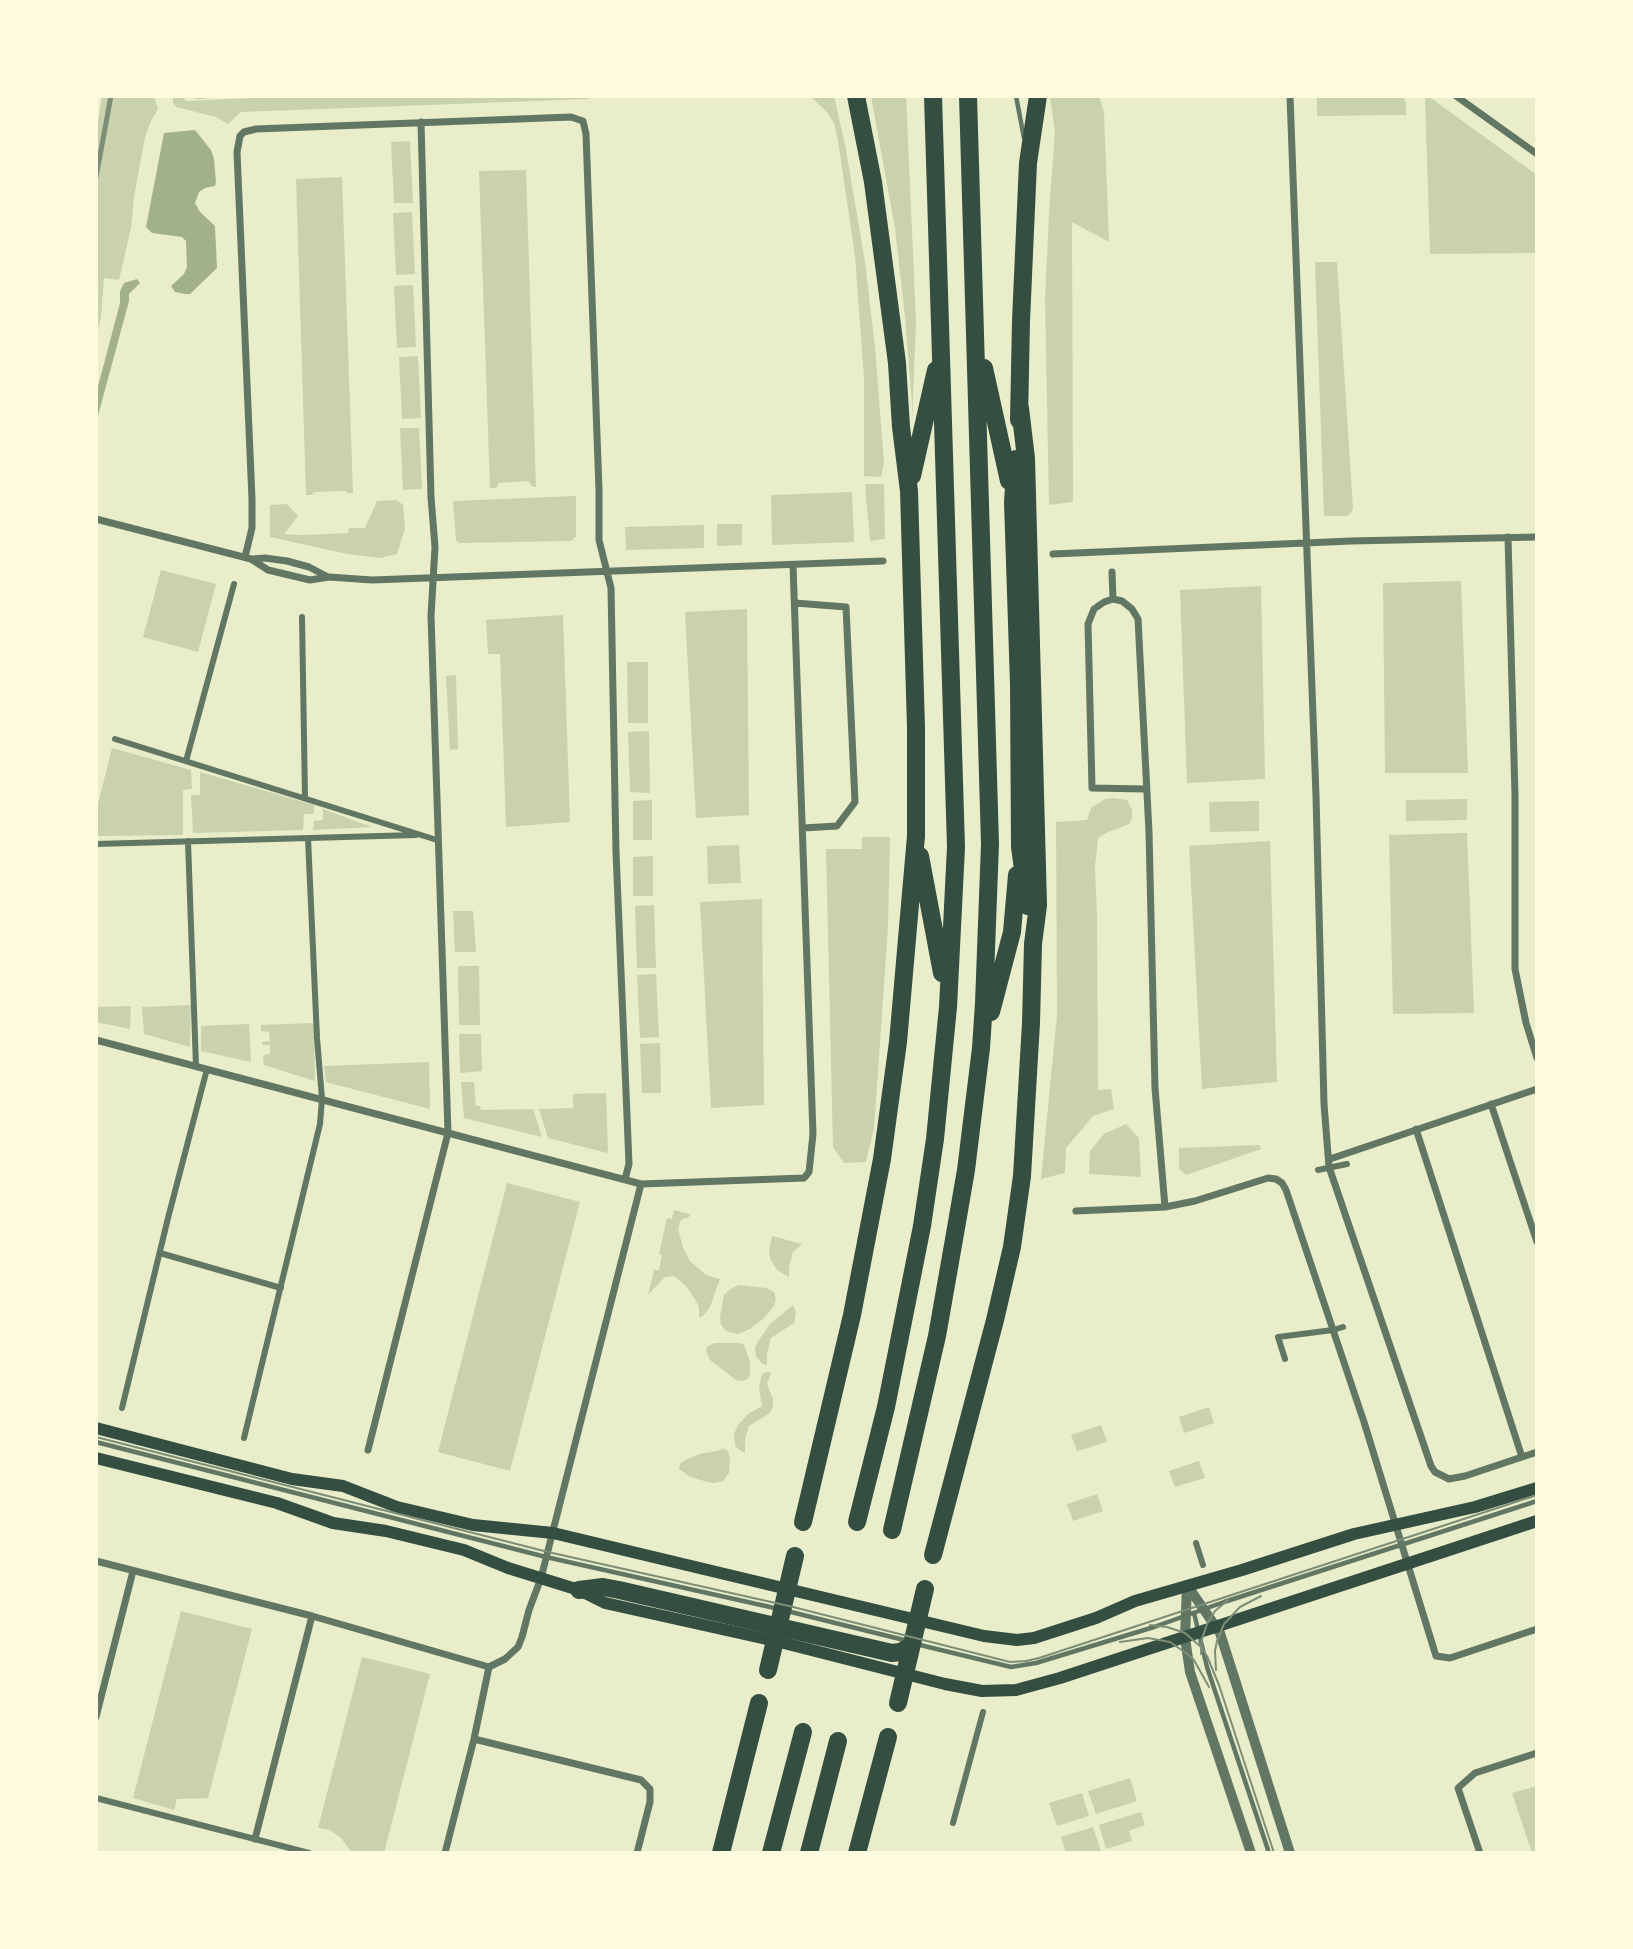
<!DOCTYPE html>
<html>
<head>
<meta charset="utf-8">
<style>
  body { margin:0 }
  #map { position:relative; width:1633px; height:1949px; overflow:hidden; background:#e9edc9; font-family:Ubuntu,sans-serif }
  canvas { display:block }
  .frame { position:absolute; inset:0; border:98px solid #fefae0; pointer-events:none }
</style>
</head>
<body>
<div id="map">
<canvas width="1633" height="1949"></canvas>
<div class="frame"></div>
</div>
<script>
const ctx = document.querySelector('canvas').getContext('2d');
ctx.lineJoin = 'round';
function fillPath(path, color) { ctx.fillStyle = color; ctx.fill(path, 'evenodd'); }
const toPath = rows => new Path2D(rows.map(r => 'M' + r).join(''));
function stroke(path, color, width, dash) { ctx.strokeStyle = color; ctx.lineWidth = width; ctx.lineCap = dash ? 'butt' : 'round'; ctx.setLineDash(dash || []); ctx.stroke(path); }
const green = toPath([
  [102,96,154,96,158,109,151,121,145,137,134,197,131,228,119,280,104,278,101,317,96,338,96,135],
  [173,96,184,96,185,101,298,96,590,96,589,99,241,112,228,124,216,117,176,107,173,103],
  [810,96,834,96,845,144,865,262,875,347,884,463,881,477,864,476,864,378,855,256,838,141,834,123,826,111],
  [871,96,906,96,916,321,912,422,912,403,905,317,895,228],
  [1050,96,1099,96,1104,112,1109,242,1072,222,1073,502,1049,505,1045,298,1050,195,1055,133],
  [1317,96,1403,96,1406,103,1406,115,1317,116],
  [1425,96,1428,96,1537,175,1537,253,1430,254],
  [410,141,413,203,394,203,391,142],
  [526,170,536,487,533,487,528,481,499,483,496,488,490,488,479,171],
  [342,177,353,493,348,493,346,491,314,492,312,495,306,495,296,179],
  [412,212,415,274,396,275,393,213],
  [1315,262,1337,262,1353,508,1351,513,1347,516,1324,516],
  [413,285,416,347,397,348,394,286],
  [418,356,421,418,402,419,399,357],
  [400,428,419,428,422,489,403,490],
  [865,484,884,484,885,539,870,541],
  [852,492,854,542,772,545,771,495],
  [576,496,576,537,571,541,459,543,456,540,453,501],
  [397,500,403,505,405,529,397,554,380,558,347,554,270,537,270,505,287,504,298,516,284,534,302,535,348,533,349,528,365,528,377,501],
  [717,524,742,524,742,545,717,546],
  [704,525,704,548,626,550,625,527],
  [161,570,216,584,198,652,143,637],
  [1461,581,1468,773,1385,773,1383,583],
  [1261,586,1265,779,1187,783,1180,590],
  [747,609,749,815,696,818,685,612],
  [563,615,570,822,506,827,500,654,488,654,486,620],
  [627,662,648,662,648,723,628,723],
  [456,675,458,749,450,750,446,676],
  [649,731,650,793,630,792,628,732],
  [112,748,191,770,192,789,183,790,183,835,96,836,96,812],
  [200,772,314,805,314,814,304,814,303,830,193,833,191,795,200,795],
  [1114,798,1127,800,1132,810,1132,818,1129,824,1106,833,1098,838,1095,866,1097,918,1098,1090,1111,1089,1114,1109,1093,1116,1066,1148,1065,1173,1041,1179,1057,1015,1056,822,1087,820,1091,808,1105,799],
  [1467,799,1467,820,1406,821,1406,800],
  [652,800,652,840,633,840,633,801],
  [1259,801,1259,831,1210,832,1209,802],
  [323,809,372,827,313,830,314,821,323,820],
  [1467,833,1474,1013,1393,1014,1389,835],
  [862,837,890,837,888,928,874,1128,866,1162,844,1163,833,1147,826,849,862,849],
  [1270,841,1277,1082,1202,1089,1189,846],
  [739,845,741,883,708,884,707,846],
  [653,856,653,896,633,896,633,857],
  [762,899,764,1105,711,1108,700,902],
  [654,905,656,968,637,968,635,906],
  [453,911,473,911,476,952,455,952],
  [458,966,479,966,480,1025,459,1025],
  [656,974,659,1037,640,1038,637,975],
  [191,1005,190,1047,144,1034,142,1007],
  [131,1006,130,1029,96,1022,96,1007],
  [312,1023,314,1026,315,1081,264,1065,263,1055,270,1054,270,1045,262,1045,262,1042,270,1041,269,1032,261,1031,261,1025],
  [249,1024,251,1062,201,1051,201,1026],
  [459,1034,481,1034,482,1071,460,1073],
  [660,1043,661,1093,642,1093,640,1044],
  [429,1062,430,1109,326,1082,324,1066],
  [461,1082,474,1082,476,1106,480,1106,481,1110,533,1109,542,1137,464,1118],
  [606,1093,608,1150,607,1153,548,1138,539,1109,573,1108,573,1094],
  [1126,1124,1139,1138,1141,1177,1089,1174,1090,1151,1104,1134],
  [1260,1145,1261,1149,1186,1175,1179,1169,1179,1148],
  [507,1183,580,1202,510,1471,438,1452],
  [674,1210,690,1214,689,1217,681,1220,678,1229,683,1247,690,1261,706,1275,720,1279,710,1307,704,1315,699,1318,699,1308,695,1299,685,1285,674,1276,665,1277,648,1295,654,1270,659,1270,662,1255,659,1254,667,1218,672,1219],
  [772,1236,802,1244,793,1252,789,1267,789,1277,777,1270,771,1260,769,1251],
  [739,1285,766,1288,774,1292,776,1299,774,1306,764,1318,750,1329,738,1334,726,1331,721,1325,720,1317,724,1295,730,1289],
  [793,1305,796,1313,794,1323,771,1338,767,1354,767,1365,763,1364,756,1357,755,1348,757,1343,770,1324],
  [715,1343,740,1343,744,1345,750,1362,750,1373,748,1379,742,1381,736,1380,710,1360,706,1350,708,1346],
  [767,1372,771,1373,767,1384,773,1399,773,1406,770,1413,749,1426,745,1439,745,1453,738,1449,735,1445,734,1434,738,1425,748,1414,762,1406,759,1389,761,1377,763,1373],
  [1209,1407,1214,1423,1184,1433,1179,1417],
  [1101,1425,1107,1442,1077,1451,1071,1435],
  [721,1448,728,1451,730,1458,729,1473,723,1481,714,1483,700,1480,689,1476,679,1469,680,1464,685,1460,700,1454,721,1450],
  [1199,1461,1205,1478,1175,1487,1169,1471],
  [1097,1494,1103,1511,1073,1521,1067,1504],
  [181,1611,252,1629,208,1798,177,1799,174,1810,133,1798],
  [362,1657,430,1674,384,1853,352,1853,341,1838,330,1830,318,1828],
  [1130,1778,1137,1801,1096,1814,1088,1791],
  [1537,1786,1537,1853,1532,1853,1512,1793],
  [1082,1793,1089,1816,1057,1826,1049,1803],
  [1141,1812,1145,1825,1129,1831,1132,1841,1106,1849,1099,1825],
  [1093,1827,1101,1851,1093,1853,1066,1853,1061,1837]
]);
const water = toPath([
  [195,130,211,150,214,159,216,182,215,186,205,188,199,192,195,203,200,212,215,226,217,268,190,294,185,294,175,292,171,286,184,274,187,267,186,241,182,237,152,233,146,227,164,133],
  [137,279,140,283,129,294,129,301,96,423,96,394,120,303,120,291,124,283]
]);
const stream = toPath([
  [196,96,204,96]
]);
const service = toPath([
  [1016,96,1024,138],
  [96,1442,546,1557,779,1609],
  [787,1611,908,1641],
  [1194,1613,1207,1667,1269,1853],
  [916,1644,1011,1667,1036,1663,1154,1627,1224,1602,1537,1501]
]);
const pedestrian = toPath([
  [302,617,305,798],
  [115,739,437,840],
  [186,761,234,584],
  [188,841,196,1066],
  [96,844,416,835],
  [1318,1170,1347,1164],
  [160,1253,281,1288],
  [1285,1359,1278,1337,1333,1330,1343,1327],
  [122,1408,168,1218,207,1069],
  [244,1438,320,1124,322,1099,317,1038,308,838],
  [1196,1543,1203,1565],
  [96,1798,309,1853],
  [953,1823,983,1712]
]);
const minor = toPath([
  [1290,96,1316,796,1324,1104,1329,1167,1431,1466,1435,1472,1449,1479,1465,1476,1537,1452],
  [1456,96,1537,154],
  [96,519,251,559,268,570,310,580,329,577,372,580,883,561],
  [1508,537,1515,796,1515,969,1526,1023,1537,1058],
  [1053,554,1351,541,1537,537],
  [245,557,252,528,252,499,237,152,240,136,244,132,256,129,571,117,583,121,586,134,599,490,599,540,611,588,616,852,629,1164,625,1179],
  [253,559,265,558,287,561,309,567,328,577],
  [1112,572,1113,599,1122,601,1132,609,1138,619,1149,832,1155,1088,1165,1207],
  [1113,599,1104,602,1094,609,1088,624,1092,788,1145,789],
  [795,603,846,607,855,802,837,826,803,828],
  [96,1040,641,1184,804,1178,809,1172,813,1134,793,565],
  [1491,1104,1537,1242],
  [1416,1129,1522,1457],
  [1330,1159,1537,1089],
  [1076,1211,1165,1207,1195,1201,1268,1178,1276,1179,1282,1183,1286,1190,1364,1422,1436,1656,1450,1658,1537,1629],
  [368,1450,448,1133,431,616,435,547,431,497,421,122],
  [96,1561,312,1616,489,1667],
  [96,1717,133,1571],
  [474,1739,641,1780,650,1789,650,1802,637,1853],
  [255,1839,312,1616],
  [445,1853,474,1739,489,1667,505,1659,518,1647,522,1637,529,1610,541,1578,641,1184],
  [1480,1853,1458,1788,1475,1773,1537,1753]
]);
const tertiary = toPath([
  [1187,1585,1220,1633,1290,1853],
  [1187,1585,1185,1638,1190,1672,1251,1853]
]);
const secondary = toPath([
  [96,1428,292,1479,343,1486,397,1507,473,1525,553,1533,984,1636,1017,1640,1034,1638,1096,1618,1135,1601,1242,1570,1354,1534,1475,1507,1537,1488],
  [96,1458,277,1503,333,1523,386,1531,464,1550,508,1568,579,1590,605,1603,780,1642,945,1684,982,1691,1016,1690,1060,1678,1537,1521]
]);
const motorway = toPath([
  [984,368,1009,481],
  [1019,420,1021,321,1028,163,1038,96],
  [1016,459,1013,502,1019,684,1020,847,1028,906],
  [912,476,936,370],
  [920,856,942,973],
  [991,1012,1012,932,1017,875],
  [803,1522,852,1315,882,1159,898,1042,916,836,916,728,909,491,901,427,897,363,873,182,856,96],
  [857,1522,886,1407,922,1226,935,1139,948,1007,956,847,933,96],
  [892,1530,937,1336,956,1228,966,1170,981,1048,984,1003,990,844,968,96],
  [933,1555,995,1320,1012,1247,1022,1176,1031,1023,1033,944,1038,905,1026,458,1020,408],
  [579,1590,603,1587,619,1590,892,1653,900,1652,910,1647],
  [768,1670,795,1556],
  [898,1703,925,1589],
  [721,1853,759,1703],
  [771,1853,803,1732],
  [809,1853,838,1741],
  [857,1853,888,1737]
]);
const tram = toPath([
  [96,1437,548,1552,789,1606,1010,1662,1026,1661,1039,1658,1537,1495],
  [1150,1625,1167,1627,1185,1633,1201,1647,1207,1656,1219,1685,1274,1853],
  [1120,1642,1148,1638,1170,1642,1186,1653,1194,1660,1209,1687],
  [1201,1654,1202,1639,1207,1624,1215,1611,1228,1600],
  [1216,1670,1215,1651,1217,1641,1224,1624,1240,1607,1261,1596]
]);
const rail = toPath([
  [96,177,111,96]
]);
fillPath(green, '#cad2ad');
fillPath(water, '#a3b18a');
stroke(stream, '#a3b18a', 5);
stroke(service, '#617663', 4.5);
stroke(pedestrian, '#617663', 6);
stroke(minor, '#617663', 7);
stroke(tertiary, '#617663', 10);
stroke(secondary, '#344e41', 12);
stroke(motorway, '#344e41', 18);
stroke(tram, '#7c8e77', 2);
stroke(rail, '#7c8e77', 5);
</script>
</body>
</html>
